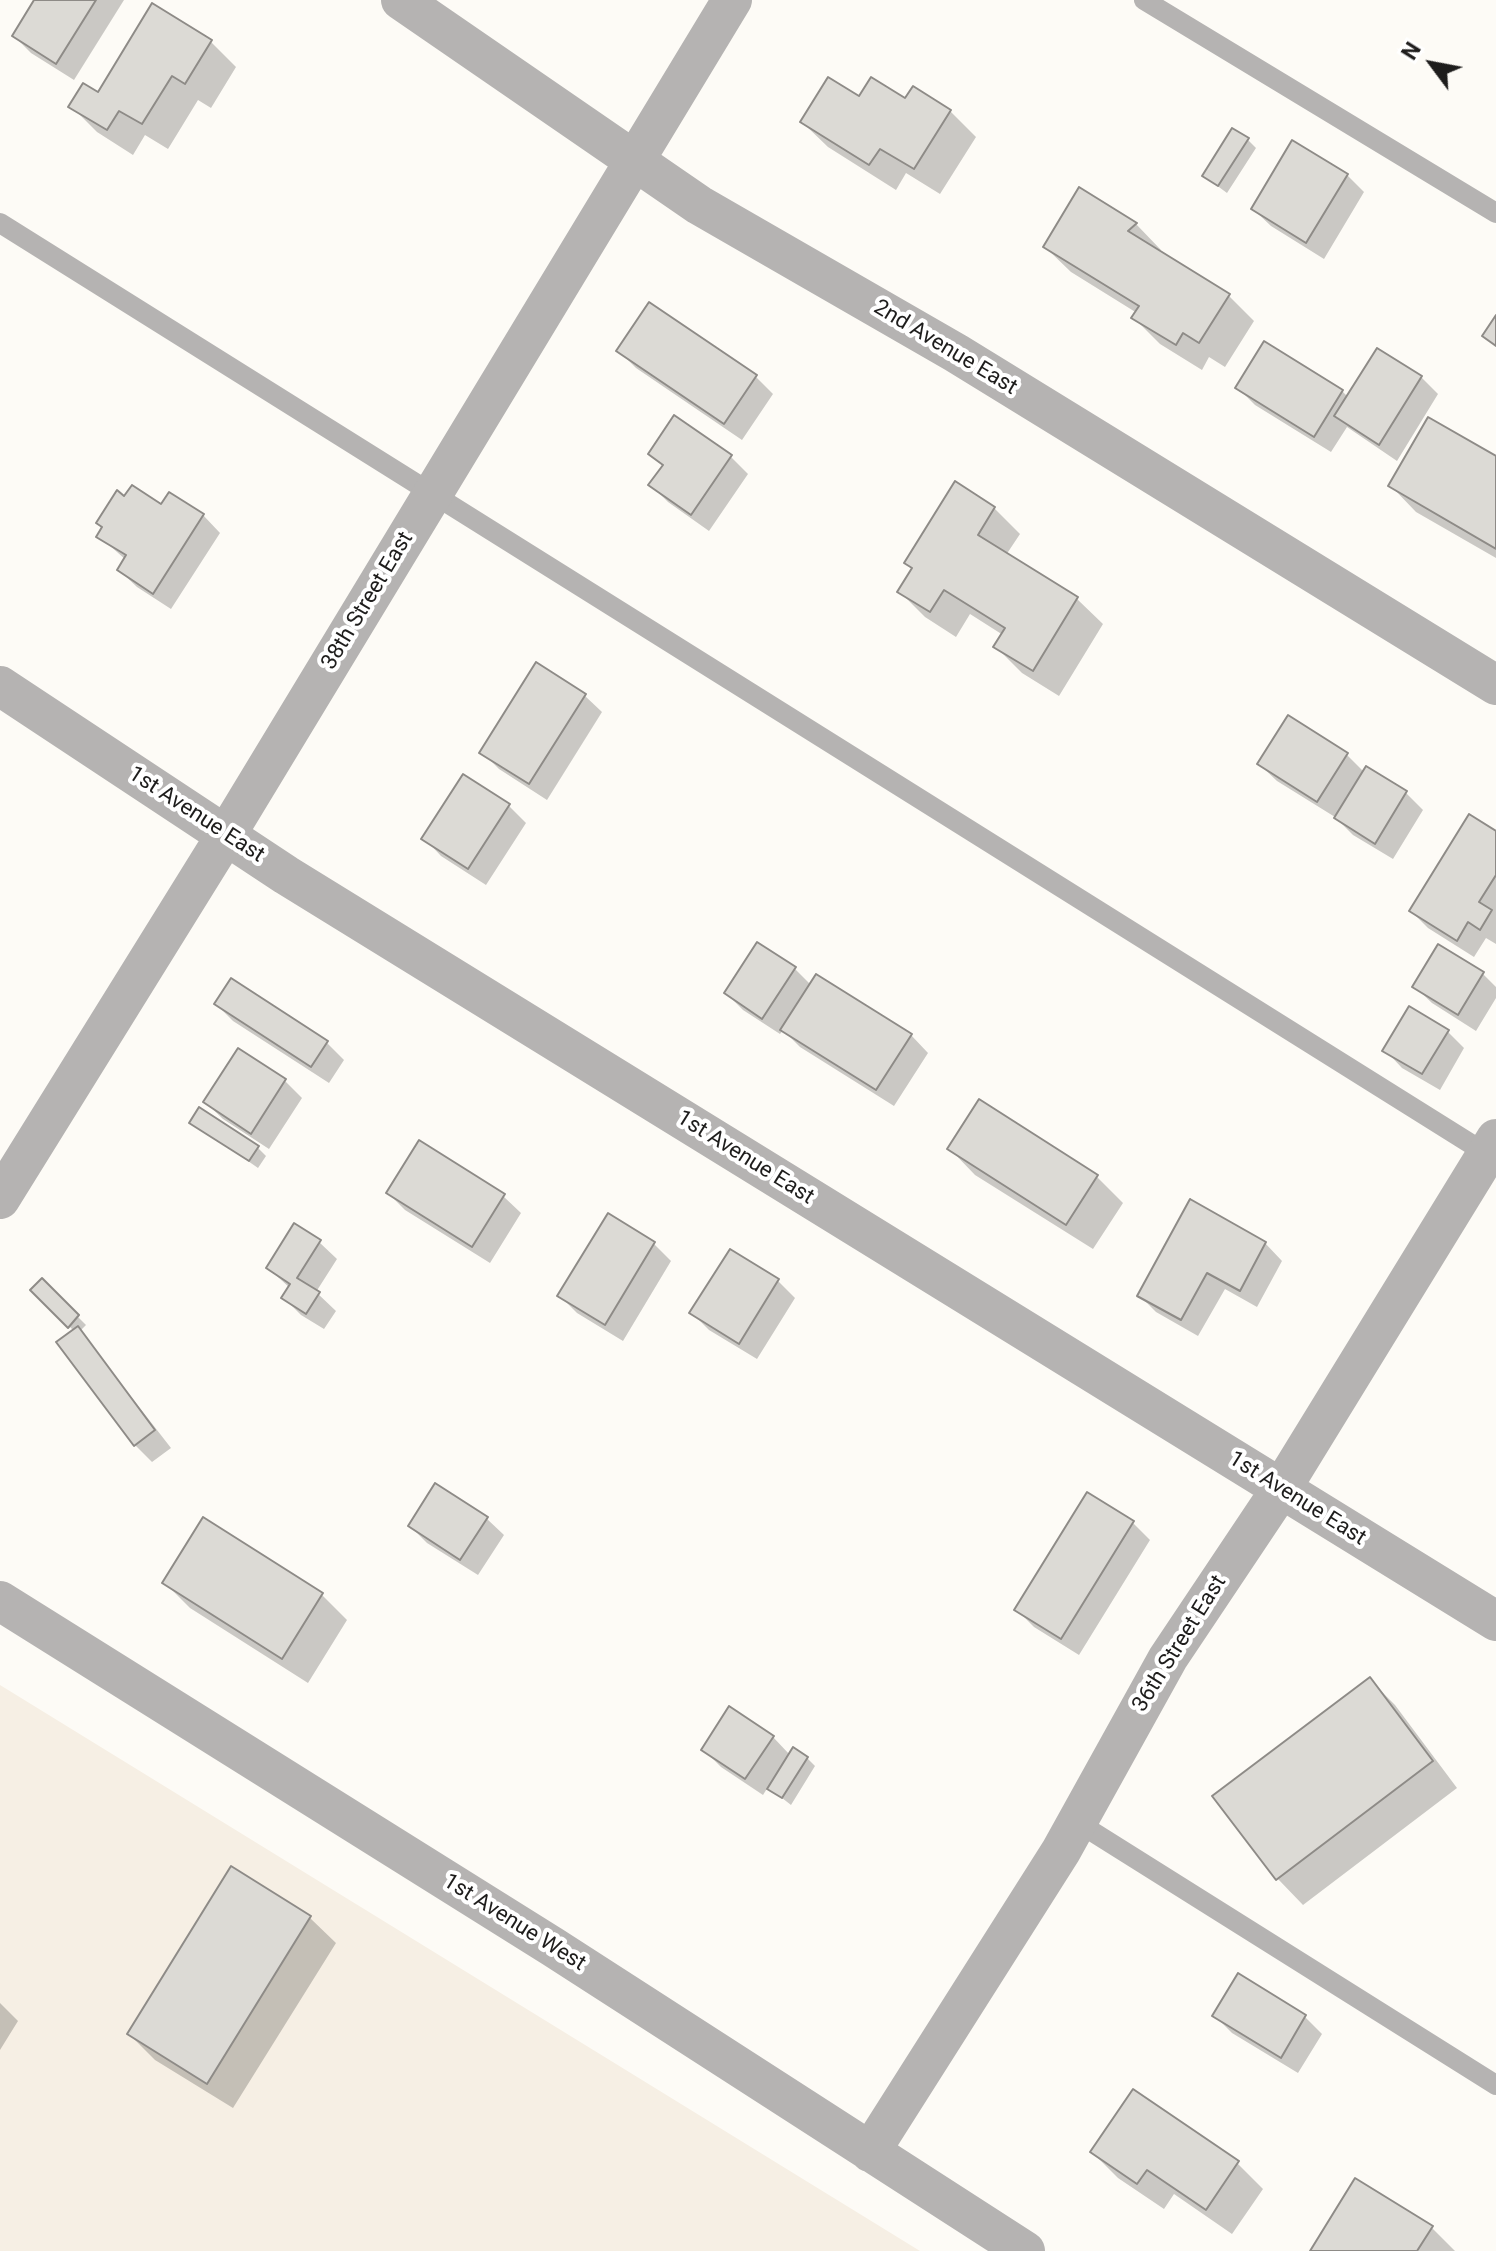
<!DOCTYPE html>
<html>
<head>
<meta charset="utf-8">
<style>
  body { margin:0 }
  #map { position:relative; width:1496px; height:2251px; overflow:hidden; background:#fdfbf6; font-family:Roboto,sans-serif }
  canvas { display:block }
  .north { position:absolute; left:1392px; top:24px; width:80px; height:80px; -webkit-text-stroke:6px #fff; paint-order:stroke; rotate:302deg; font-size:22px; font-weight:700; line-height:32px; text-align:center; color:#1e1d1c }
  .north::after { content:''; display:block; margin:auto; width:28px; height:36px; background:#1e1d1c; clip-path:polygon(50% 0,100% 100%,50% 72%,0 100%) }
</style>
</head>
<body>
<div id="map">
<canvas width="1496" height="2251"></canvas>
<div class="north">N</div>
</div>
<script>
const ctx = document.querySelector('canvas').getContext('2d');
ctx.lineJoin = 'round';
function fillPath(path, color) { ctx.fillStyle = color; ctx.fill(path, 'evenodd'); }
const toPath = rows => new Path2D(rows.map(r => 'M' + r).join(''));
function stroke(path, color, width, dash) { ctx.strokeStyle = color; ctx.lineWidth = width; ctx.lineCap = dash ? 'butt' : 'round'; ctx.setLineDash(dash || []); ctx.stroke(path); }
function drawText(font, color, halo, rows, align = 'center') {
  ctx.font = font + ' Roboto,sans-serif'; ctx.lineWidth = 8; ctx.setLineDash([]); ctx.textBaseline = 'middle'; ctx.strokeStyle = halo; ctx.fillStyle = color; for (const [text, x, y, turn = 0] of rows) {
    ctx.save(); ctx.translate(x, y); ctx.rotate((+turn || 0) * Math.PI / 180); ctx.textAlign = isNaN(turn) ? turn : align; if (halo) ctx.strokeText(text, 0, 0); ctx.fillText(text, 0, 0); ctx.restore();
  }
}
const built = toPath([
  [0,1685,920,2251,0,2251]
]);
const shadow = toPath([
  [37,0,124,0,74,80,31,53,14,36],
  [210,41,236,67,211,108,198,100,168,149,145,135,133,155,97,132,71,106],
  [860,98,905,101,950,111,976,137,940,194,906,173,896,190,828,147,802,122],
  [1248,140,1256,148,1227,193,1204,176],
  [1347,175,1364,192,1324,259,1271,226,1253,209],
  [1080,190,1136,224,1161,250,1158,252,1228,295,1254,321,1225,367,1209,357,1202,370,1160,344,1134,318,1137,313,1071,272,1045,247],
  [619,351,756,377,773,394,742,440,636,368],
  [1421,377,1438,394,1397,461,1347,427,1331,452,1255,405,1238,388,1342,391,1348,397],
  [675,418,731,457,748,474,709,531,668,502,651,485,664,467,650,454],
  [1496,458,1496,558,1416,512,1391,486],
  [125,498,203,515,220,533,171,609,137,587,119,570,126,560,99,536],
  [994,508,1020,534,1006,555,1077,599,1103,624,1059,696,1022,673,996,647,1003,635,970,614,956,637,925,617,900,592,913,570,907,563],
  [584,695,602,712,547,800,499,769,482,752],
  [1289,718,1347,755,1364,772,1366,768,1406,793,1423,810,1393,859,1353,835,1335,817,1277,781,1259,764],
  [464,777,509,806,526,823,486,885,441,856,424,838],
  [1496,833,1496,944,1486,938,1474,957,1428,928,1411,911],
  [1438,947,1483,974,1496,987,1496,998,1476,1031,1432,1003,1414,986],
  [795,969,811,985,911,1035,928,1053,894,1106,800,1047,783,1030,780,1034,743,1010,726,993],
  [216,1004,327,1043,344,1060,329,1083,233,1021],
  [1447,1031,1464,1048,1440,1090,1402,1068,1385,1050],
  [239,1051,285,1081,302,1098,269,1149,223,1119,205,1102],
  [980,1102,1097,1177,1123,1203,1093,1249,975,1175,950,1149],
  [192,1122,258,1148,266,1156,258,1168],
  [388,1193,503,1196,521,1213,490,1263,405,1210],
  [319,1242,337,1259,316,1292,336,1311,324,1329,301,1315,284,1298,290,1288,268,1268],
  [1265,1243,1282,1261,1257,1307,1225,1289,1198,1336,1156,1312,1139,1295],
  [654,1244,671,1261,623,1341,577,1313,560,1296],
  [42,1281,86,1325,80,1331,171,1448,152,1462,135,1445,74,1331,33,1290],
  [778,1281,795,1298,757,1359,709,1330,692,1313],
  [486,1518,504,1535,478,1575,427,1543,410,1526],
  [1133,1523,1150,1540,1079,1655,1034,1627,1017,1610],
  [164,1582,322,1595,347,1620,308,1683,190,1608],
  [1370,1680,1395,1705,1457,1788,1303,1905,1278,1879,1215,1797],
  [773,1737,790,1755,807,1758,815,1766,791,1805,768,1787,763,1795,721,1767,704,1750],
  [310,1918,336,1943,233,2108,155,2060,129,2034],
  [1238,1976,1305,2017,1322,2034,1298,2073,1232,2033,1215,2016],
  [0,2003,18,2021,0,2050],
  [1092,2152,1237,2163,1263,2189,1232,2234,1174,2194,1164,2209,1118,2178],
  [1431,2227,1455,2251,1313,2251]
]);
const building = toPath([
  [34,0,96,0,56,64,12,36,34,0],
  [152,3,212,40,185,84,172,76,142,124,119,111,107,130,68,107,83,83,98,92,152,3],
  [828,77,859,96,871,77,905,98,913,86,951,110,914,169,880,149,869,165,800,122,828,77],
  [1232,128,1249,138,1218,186,1202,176,1232,128],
  [1292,140,1348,174,1306,243,1251,209,1292,140],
  [1079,187,1137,223,1128,231,1230,294,1199,343,1183,333,1176,345,1131,318,1139,306,1043,247,1079,187],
  [649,302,757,375,724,424,616,351,649,302],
  [1496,315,1496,346,1482,336,1496,315],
  [1264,341,1343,390,1314,437,1235,388,1264,341],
  [1377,348,1422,376,1379,445,1334,416,1377,348],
  [674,415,732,455,691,515,648,485,663,465,648,454,674,415],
  [1428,417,1496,456,1496,549,1388,486,1428,417],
  [955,481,995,507,978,535,1078,597,1033,671,993,647,1005,628,944,590,930,612,897,592,912,568,904,563,955,481],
  [132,485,161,504,169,492,204,514,153,594,117,570,126,555,96,537,102,527,96,523,117,490,124,496,132,485],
  [536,662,586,694,529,784,479,753,536,662],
  [1288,715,1348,753,1317,802,1257,764,1288,715],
  [1366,766,1407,791,1375,844,1334,818,1366,766],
  [463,774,510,804,468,869,421,839,463,774],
  [1469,814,1496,831,1496,875,1479,902,1492,910,1480,930,1468,922,1457,941,1409,911,1469,814],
  [757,942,796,967,762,1019,724,993,757,942],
  [1438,944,1484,972,1458,1015,1412,987,1438,944],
  [816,974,912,1034,876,1090,780,1030,816,974],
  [231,978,328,1041,311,1067,214,1004,231,978],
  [1409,1006,1449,1030,1422,1074,1382,1051,1409,1006],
  [238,1048,286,1079,251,1134,203,1102,238,1048],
  [979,1099,1098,1175,1066,1225,947,1149,979,1099],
  [199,1107,259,1146,249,1161,189,1123,199,1107],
  [419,1140,505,1194,472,1247,386,1193,419,1140],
  [1190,1199,1266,1242,1240,1291,1207,1273,1181,1320,1137,1296,1190,1199],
  [608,1213,655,1242,605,1325,557,1296,608,1213],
  [294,1223,321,1240,297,1278,320,1292,306,1314,281,1298,290,1284,266,1268,294,1223],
  [730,1249,779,1279,739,1344,689,1313,730,1249],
  [42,1278,79,1315,68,1328,30,1290,42,1278],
  [78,1326,155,1430,134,1446,56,1342,78,1326],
  [435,1483,488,1517,460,1560,408,1526,435,1483],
  [1087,1492,1134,1521,1061,1639,1014,1610,1087,1492],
  [203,1517,323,1593,282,1659,162,1583,203,1517],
  [1370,1677,1433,1761,1276,1880,1212,1796,1370,1677],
  [729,1706,774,1736,745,1779,701,1750,729,1706],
  [793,1747,808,1757,782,1798,767,1789,793,1747],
  [231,1866,311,1916,207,2084,127,2034,231,1866],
  [1238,1973,1306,2015,1281,2058,1212,2016,1238,1973],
  [1133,2089,1239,2161,1206,2210,1147,2170,1137,2184,1090,2152,1133,2089],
  [1355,2178,1433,2226,1417,2251,1310,2251,1355,2178]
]);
const service = toPath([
  [1144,0,1496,213],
  [0,223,1487,1154],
  [1077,1822,1496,2085]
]);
const minor = toPath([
  [401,0,699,205,956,353,1496,685],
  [0,686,286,875,1496,1621],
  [0,1199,226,835,732,0],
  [0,1601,553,1947,1025,2251],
  [870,2152,1061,1851,1168,1658,1281,1489,1496,1139]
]);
const streetNames = [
  ["2nd Avenue East",945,348,31],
  ["38th Street East",368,601,-59],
  ["1st Avenue East",196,815,33],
  ["1st Avenue East",745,1158,32],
  ["1st Avenue East",1297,1499,32],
  ["36th Street East",1180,1644,-58],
  ["1st Avenue West",514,1923,32]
];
fillPath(built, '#f6efe4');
fillPath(shadow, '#0003');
fillPath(building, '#dcdad5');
stroke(building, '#8e8b87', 2);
stroke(service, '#b5b3b2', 20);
stroke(minor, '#b5b3b2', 40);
drawText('22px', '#1e1d1c', '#fff', streetNames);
</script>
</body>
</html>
